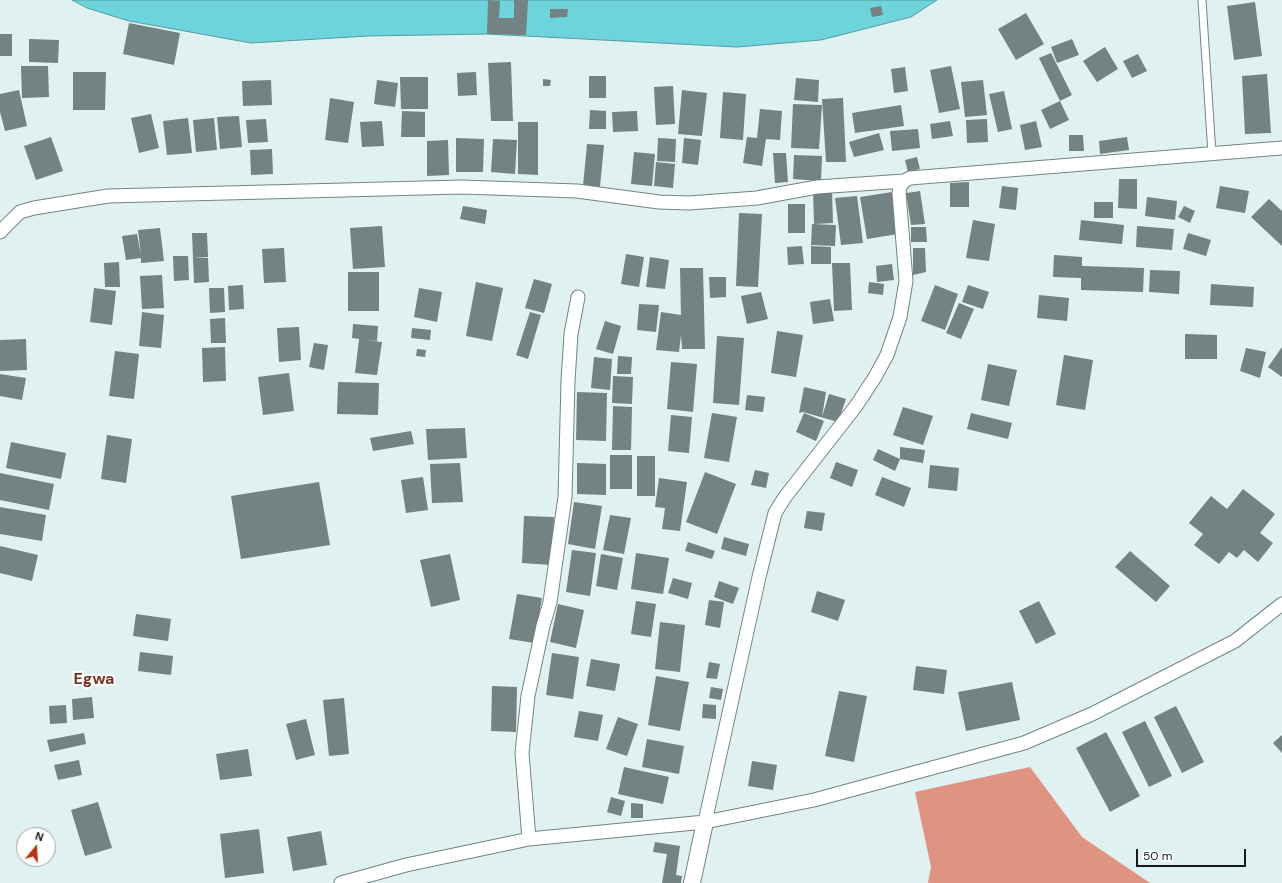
<!DOCTYPE html>
<html>
<head>
<meta charset="utf-8">
<style>
  body { margin:0 }
  #map { position:relative; width:1282px; height:883px; overflow:hidden; background:#e0f1f2; font-family:"DM Sans",sans-serif }
  canvas { display:block }
  .north { position:absolute; left:16px; top:827px; width:40px; height:40px; box-sizing:border-box; background:#fff; border:1px solid #a1a3a3; border-radius:50%; rotate:18deg; font-size:11px; font-weight:700; line-height:16px; text-align:center; color:#141a1a }
  .north::after { content:''; display:block; margin:auto; width:14px; height:18px; background:#bb300d; clip-path:polygon(50% 0,100% 100%,50% 72%,0 100%) }
  .scale { position:absolute; left:1136px; top:849px; width:110px; height:18px; box-sizing:border-box; border:2px solid #141a1a; border-top:0; padding-left:5px; font-size:12px; line-height:14px; white-space:nowrap; color:#141a1a; -webkit-text-stroke:3px #fff; paint-order:stroke }
</style>
</head>
<body>
<div id="map">
<canvas width="1282" height="883"></canvas>
<div class="north">N</div>
<div class="scale">50 m</div>
</div>
<script>
const ctx = document.querySelector('canvas').getContext('2d');
ctx.lineJoin = 'round';
function fillPath(path, color) { ctx.fillStyle = color; ctx.fill(path, 'evenodd'); }
const toPath = rows => new Path2D(rows.map(r => 'M' + r).join(''));
function stroke(path, color, width, dash) { ctx.strokeStyle = color; ctx.lineWidth = width; ctx.lineCap = dash ? 'butt' : 'round'; ctx.setLineDash(dash || []); ctx.stroke(path); }
function drawText(font, color, halo, rows, align = 'center') {
  ctx.font = font + ' "DM Sans",sans-serif'; ctx.lineWidth = 4; ctx.setLineDash([]); ctx.textBaseline = 'middle'; ctx.strokeStyle = halo; ctx.fillStyle = color; for (const [text, x, y, turn = 0] of rows) {
    ctx.save(); ctx.translate(x, y); ctx.rotate((+turn || 0) * Math.PI / 180); ctx.textAlign = isNaN(turn) ? turn : align; if (halo) ctx.strokeText(text, 0, 0); ctx.fillText(text, 0, 0); ctx.restore();
  }
}
const forest = toPath([
  [1030,767,1082,837,1150,883,928,883,931,867,915,792]
]);
const water = toPath([
  [72,0,937,0,911,17,821,40,737,47,487,34,368,36,251,43,129,21,87,8,72,0]
]);
const building = toPath([
  [488,0,500,1,499,18,514,18,514,0,528,0,526,35,487,34],
  [1255,2,1262,56,1234,60,1227,6],
  [881,6,883,15,872,17,870,8],
  [550,9,568,9,567,17,550,18],
  [1026,13,1044,44,1016,60,998,29],
  [129,23,180,33,174,65,123,54],
  [0,34,12,34,12,56,0,56],
  [29,39,59,40,58,63,29,62],
  [1072,39,1079,55,1057,63,1051,47],
  [1105,47,1118,69,1097,82,1083,61],
  [1051,53,1072,95,1060,101,1039,58],
  [1138,54,1147,71,1132,78,1123,61],
  [511,62,513,121,491,121,488,63],
  [21,66,48,66,49,97,22,98],
  [951,66,960,109,939,113,930,70],
  [905,67,908,91,894,93,891,69],
  [73,72,106,72,105,110,73,110],
  [476,72,477,95,458,96,457,73],
  [1267,74,1271,133,1245,134,1242,76],
  [589,76,606,76,606,98,589,98],
  [400,77,428,77,428,109,401,109],
  [796,78,819,80,818,102,794,100],
  [543,79,551,80,550,86,543,86],
  [271,80,272,105,243,106,242,81],
  [377,80,398,83,395,107,374,104],
  [983,80,987,115,965,117,961,82],
  [673,86,675,124,656,125,654,87],
  [19,90,27,126,5,131,0,112,0,94],
  [682,90,707,93,702,136,678,134],
  [1004,91,1012,129,998,132,989,94],
  [723,92,746,94,743,140,720,138],
  [330,98,354,102,348,143,325,140],
  [843,98,846,162,826,162,822,99],
  [1060,101,1069,120,1050,129,1041,110],
  [793,104,822,105,819,149,791,148],
  [901,105,904,126,855,133,852,113],
  [760,109,782,111,780,140,766,139,762,166,743,163,747,137,757,138],
  [590,110,606,111,606,129,589,129],
  [402,111,425,112,425,137,401,137],
  [637,111,638,131,613,132,612,112],
  [151,114,159,148,139,153,131,118],
  [239,116,242,147,220,149,217,117],
  [188,118,192,153,167,155,163,121],
  [214,118,217,150,196,152,193,120],
  [266,119,268,142,248,143,246,120],
  [987,119,988,142,967,143,966,120],
  [382,121,384,146,362,147,360,122],
  [950,121,953,136,932,139,930,124],
  [1036,121,1042,147,1025,150,1020,125],
  [518,122,538,122,538,175,518,174],
  [918,129,920,148,892,151,890,131],
  [879,133,884,150,854,157,849,142],
  [1069,135,1083,135,1084,151,1069,151],
  [51,137,63,171,36,180,24,146],
  [1127,137,1129,150,1100,154,1099,141],
  [456,138,484,139,483,172,456,172],
  [658,138,676,139,675,162,657,161],
  [684,138,701,140,698,165,682,163],
  [493,139,517,140,515,174,491,172],
  [448,140,449,175,427,176,427,141],
  [587,144,604,145,600,187,583,186],
  [272,149,273,174,251,175,250,150],
  [634,152,655,154,652,186,631,184],
  [773,153,786,153,788,182,775,183],
  [794,155,822,156,821,181,793,179],
  [917,157,920,169,908,172,905,160],
  [656,162,675,164,673,188,654,186],
  [1119,179,1137,179,1137,209,1118,208],
  [969,182,969,207,950,207,950,183],
  [1002,186,1018,188,1016,210,999,208],
  [1220,186,1249,191,1245,213,1216,208],
  [832,190,833,223,814,224,813,191],
  [920,191,925,224,911,225,906,193],
  [892,192,898,234,867,239,860,197],
  [857,196,863,243,841,245,835,198],
  [1147,197,1177,201,1175,220,1145,216],
  [1269,199,1282,211,1282,246,1251,217],
  [1094,202,1113,202,1113,218,1094,218],
  [788,204,805,204,805,233,788,233],
  [463,206,487,210,485,224,460,219],
  [1184,206,1195,211,1190,223,1178,217],
  [739,213,762,214,758,287,736,286],
  [973,220,995,224,989,261,966,258],
  [1081,220,1124,225,1122,244,1079,240],
  [812,224,836,225,835,246,811,245],
  [382,226,385,267,353,269,350,228],
  [1137,226,1174,229,1172,250,1136,247],
  [911,227,926,227,927,242,911,242],
  [160,228,164,261,141,263,141,258,126,260,122,236,137,234,141,255,138,230],
  [192,233,207,233,208,257,193,258],
  [1188,233,1211,240,1206,256,1183,249],
  [802,246,804,264,788,265,787,247],
  [811,246,831,247,831,264,811,264],
  [284,248,286,282,264,283,262,249],
  [913,248,925,248,926,272,913,275],
  [626,254,644,257,639,287,621,284],
  [1054,255,1082,257,1082,266,1144,268,1143,292,1081,290,1081,278,1053,277],
  [173,256,188,256,189,280,174,281],
  [650,257,669,260,665,289,646,287],
  [193,258,208,258,209,282,194,283],
  [119,262,120,287,105,287,104,263],
  [832,263,850,263,852,310,834,311],
  [892,264,894,280,877,282,876,266],
  [680,268,703,268,705,349,682,349,681,335,679,352,656,350,661,312,681,315],
  [1150,270,1180,271,1179,294,1149,292],
  [348,272,379,272,379,311,348,311],
  [162,275,164,308,142,309,140,276],
  [709,277,726,277,726,297,710,298],
  [534,279,552,284,544,313,525,308],
  [476,282,503,288,492,341,466,336],
  [869,282,884,284,883,295,868,293],
  [1211,284,1254,287,1253,307,1210,305],
  [243,285,244,309,229,310,228,286],
  [935,285,958,294,945,330,921,321],
  [968,285,989,292,983,309,962,302],
  [94,288,116,291,112,325,90,322],
  [209,288,224,288,225,312,210,313],
  [419,288,442,292,437,322,414,317],
  [761,292,768,319,747,324,741,296],
  [1039,295,1069,298,1067,321,1037,318],
  [830,299,834,321,813,324,810,302],
  [959,303,974,309,961,339,946,333],
  [639,304,659,305,656,332,637,330],
  [142,312,164,315,161,348,139,346],
  [530,312,541,315,528,359,516,355],
  [225,318,226,343,211,343,210,319],
  [605,321,621,326,613,354,596,349],
  [353,324,378,326,377,341,365,340,382,342,377,375,355,373,359,339,352,338],
  [299,327,301,360,279,362,277,328],
  [412,328,431,330,430,340,411,338],
  [777,331,803,335,796,377,771,373],
  [1185,334,1217,335,1217,359,1185,359],
  [717,336,744,338,739,405,713,403],
  [26,339,27,370,0,371,0,340],
  [314,343,328,345,324,370,309,367],
  [225,347,226,381,203,382,202,348],
  [1282,347,1282,377,1268,367],
  [1246,348,1266,352,1260,378,1240,371],
  [417,349,426,350,425,357,416,356],
  [115,351,139,354,134,399,109,396],
  [1064,355,1093,360,1085,410,1056,405],
  [618,356,632,357,631,374,617,374],
  [594,357,612,359,610,390,591,388],
  [671,362,697,364,693,412,667,409],
  [988,364,1017,370,1009,406,981,400],
  [289,373,294,411,263,415,258,377],
  [0,374,26,378,22,400,0,396],
  [613,376,633,377,632,404,612,403],
  [338,382,379,383,378,415,337,414],
  [804,387,826,392,822,417,829,394,846,399,838,422,803,412,799,413],
  [577,392,607,393,606,441,576,440],
  [747,395,765,397,763,412,745,410],
  [613,406,632,407,631,450,612,450],
  [903,407,933,416,923,445,893,435],
  [712,413,737,417,729,462,704,458],
  [804,413,824,421,816,441,796,432],
  [971,413,1012,423,1008,439,967,429],
  [671,415,692,417,689,453,668,451],
  [465,428,467,458,428,460,426,429],
  [411,431,414,444,373,451,370,438],
  [107,435,132,439,126,483,101,479],
  [11,442,66,453,61,479,6,468],
  [900,447,925,450,923,463,900,459],
  [878,449,900,459,895,471,873,460],
  [610,455,632,455,632,489,610,489],
  [637,456,655,456,655,496,637,496],
  [836,462,858,470,852,487,830,478],
  [460,463,463,502,432,503,430,464],
  [577,463,606,464,606,495,577,494],
  [930,465,959,468,957,491,928,488],
  [755,470,769,473,766,488,751,485],
  [705,472,736,484,717,534,686,522],
  [0,473,54,484,49,510,0,500],
  [423,477,428,510,406,513,401,480],
  [882,477,911,488,904,507,875,495],
  [659,478,687,482,680,531,662,529,665,508,655,507],
  [319,482,330,545,241,559,231,496],
  [1243,489,1275,514,1260,533,1273,543,1258,562,1244,550,1237,558,1229,552,1219,564,1194,545,1203,534,1189,523,1211,496,1227,509],
  [574,502,602,506,595,549,568,544],
  [0,507,46,515,42,541,0,534],
  [807,511,825,513,822,531,804,528],
  [610,515,631,518,624,554,603,550],
  [524,516,554,517,551,565,522,563],
  [724,537,749,544,746,556,721,549],
  [688,542,715,551,712,559,685,551],
  [0,546,38,555,32,581,0,573],
  [572,550,596,553,590,596,566,592],
  [1130,551,1170,586,1156,602,1115,567],
  [636,553,669,558,663,594,631,589],
  [450,554,460,600,431,607,420,560],
  [601,554,623,558,617,590,596,586],
  [673,578,692,583,688,599,668,593],
  [719,581,739,588,733,604,714,597],
  [817,591,845,600,838,621,811,612],
  [517,594,542,598,534,643,509,639],
  [709,600,724,602,720,628,705,625],
  [636,601,656,604,651,637,631,634],
  [1039,601,1056,634,1036,644,1019,611],
  [558,604,584,610,576,648,550,642],
  [136,614,171,619,168,641,133,636],
  [660,622,685,625,680,672,655,669],
  [140,652,173,656,171,675,138,671],
  [552,653,579,657,573,699,546,695],
  [591,659,620,664,615,691,586,686],
  [709,662,720,664,717,679,706,678],
  [916,666,947,670,944,694,913,690],
  [656,676,689,682,680,731,648,725],
  [1012,682,1020,720,966,731,958,692],
  [492,686,517,687,516,732,491,731],
  [711,687,723,689,721,700,709,698],
  [839,691,867,696,854,762,825,756],
  [92,697,94,718,73,720,72,699],
  [344,698,349,754,329,756,323,700],
  [703,704,716,705,716,719,702,718],
  [66,705,67,723,50,724,49,706],
  [1176,706,1204,762,1182,773,1154,717],
  [579,711,603,715,598,741,574,737],
  [618,717,638,724,627,756,606,749],
  [306,719,315,755,296,760,286,724],
  [1145,721,1172,776,1149,787,1122,732],
  [1106,732,1140,796,1110,812,1076,748],
  [84,733,86,744,50,752,47,740],
  [1282,735,1282,753,1273,743],
  [647,739,684,746,679,774,642,767],
  [248,749,252,776,220,780,216,754],
  [79,760,82,775,58,780,54,765],
  [752,761,777,765,773,790,748,786],
  [624,767,669,777,663,804,618,794],
  [611,797,625,801,621,816,607,812],
  [98,802,112,848,85,856,71,810],
  [631,803,643,804,643,818,631,818],
  [259,829,264,873,225,878,220,834],
  [321,831,327,865,293,871,287,837],
  [655,842,680,846,676,875,682,876,681,883,662,883,667,854,653,852]
]);
const service = toPath([
  [1202,0,1212,154]
]);
const minor = toPath([
  [0,232,20,212,34,208,108,196,462,187,577,191,659,202,689,203,757,198,817,187,904,181,910,178,1282,148],
  [705,822,759,577,775,513,785,497,856,406,875,377,887,355,900,317,906,281,899,193,900,187,904,181],
  [529,839,522,753,528,696,543,626,550,602,565,497,568,381,571,334,578,297],
  [341,883,406,865,529,839,705,822,814,800,1024,743,1092,714,1235,641,1282,604]
]);
const tertiary = toPath([
  [692,883,705,822]
]);
const districtNames = [
  ["Egwa",94,680]
];
fillPath(forest, '#df9381');
fillPath(water, '#6cd4da');
stroke(water, '#529ca0', 1);
fillPath(building, '#738283');
stroke(service, '#748384', 9);
stroke(minor, '#748384', 15);
stroke(tertiary, '#748384', 18);
stroke(service, '#fff', 7);
stroke(minor, '#fff', 13);
stroke(tertiary, '#fff', 16);
drawText('bold 16px', '#763223', '#fff', districtNames);
</script>
</body>
</html>
